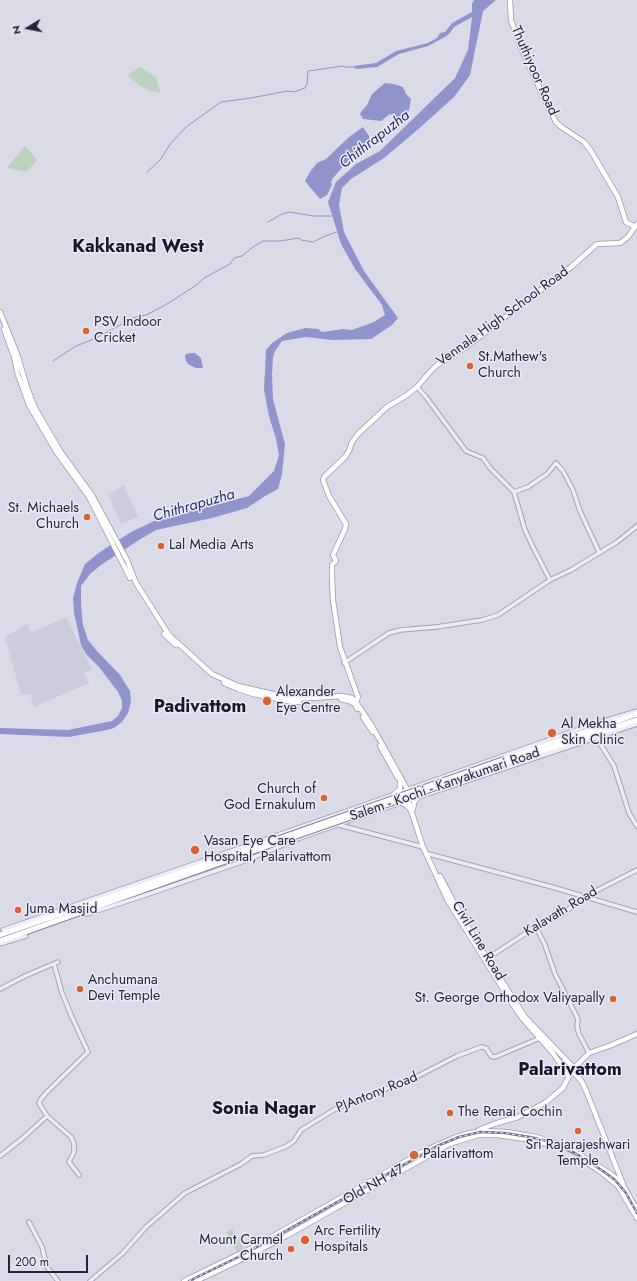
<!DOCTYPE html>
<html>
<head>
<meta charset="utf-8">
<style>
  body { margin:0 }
  #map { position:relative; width:637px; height:1281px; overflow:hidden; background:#dbdae7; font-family:Jost,sans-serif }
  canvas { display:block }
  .north { position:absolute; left:8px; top:8px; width:40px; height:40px; -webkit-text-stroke:3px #eaeaf5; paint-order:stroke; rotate:260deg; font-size:11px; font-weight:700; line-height:16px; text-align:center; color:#25233e }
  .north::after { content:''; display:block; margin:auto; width:14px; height:18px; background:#25233e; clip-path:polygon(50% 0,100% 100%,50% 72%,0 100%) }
  .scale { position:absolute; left:8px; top:1255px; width:80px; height:18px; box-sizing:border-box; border:2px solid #25233e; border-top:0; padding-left:5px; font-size:12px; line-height:14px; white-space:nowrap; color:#25233e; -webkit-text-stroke:3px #eaeaf5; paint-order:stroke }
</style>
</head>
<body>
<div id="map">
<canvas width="637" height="1281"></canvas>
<div class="north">N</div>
<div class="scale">200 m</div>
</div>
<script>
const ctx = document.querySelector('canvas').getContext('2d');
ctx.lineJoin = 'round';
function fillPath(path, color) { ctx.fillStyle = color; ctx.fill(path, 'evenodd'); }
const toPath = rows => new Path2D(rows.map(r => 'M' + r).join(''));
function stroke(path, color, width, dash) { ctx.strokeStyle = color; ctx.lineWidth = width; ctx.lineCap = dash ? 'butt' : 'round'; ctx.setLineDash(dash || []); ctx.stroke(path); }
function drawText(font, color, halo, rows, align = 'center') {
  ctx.font = font + ' Jost,sans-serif'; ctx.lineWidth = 3; ctx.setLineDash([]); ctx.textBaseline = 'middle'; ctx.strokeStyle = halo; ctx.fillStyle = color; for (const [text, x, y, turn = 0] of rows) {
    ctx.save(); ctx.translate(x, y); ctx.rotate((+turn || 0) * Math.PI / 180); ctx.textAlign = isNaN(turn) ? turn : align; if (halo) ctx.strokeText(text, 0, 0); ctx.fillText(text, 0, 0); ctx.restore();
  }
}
const built = toPath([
  [124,485,138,517,121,524,108,495],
  [66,617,92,669,84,673,89,683,34,707,30,694,21,695,5,637,27,624,31,633]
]);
const green = toPath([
  [140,67,156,77,160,92,150,91,140,86,128,75],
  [25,146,37,160,26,172,7,168],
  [232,1229,244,1248,237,1252,226,1233]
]);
const water = toPath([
  [474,0,496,0,483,11,470,75,454,97,415,132,384,158,351,179,342,188,339,205,344,232,364,271,398,318,392,325,371,339,332,340,306,337,282,341,275,351,273,357,272,375,273,399,285,444,282,474,278,489,265,496,247,508,212,518,156,530,139,540,101,565,90,574,81,586,81,605,83,625,88,640,96,650,120,675,130,691,131,702,128,713,122,722,114,728,107,730,69,737,0,734,0,728,68,730,112,721,118,716,122,708,122,701,118,692,99,667,86,654,81,645,74,613,73,598,77,583,85,564,100,552,131,532,154,521,249,496,274,471,279,455,276,439,269,416,264,390,266,350,272,343,287,333,305,328,318,329,322,332,343,329,352,330,374,322,385,315,382,305,355,269,341,244,328,202,336,182,356,164,380,151,455,78,468,50,472,17,454,27,449,34,445,37,428,46,399,54,377,67,356,69,354,66,376,63,396,51,428,43,437,38,440,33,445,32,452,23,472,12,472,4],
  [385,83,394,84,403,87,406,94,411,99,409,110,405,117,397,118,390,114,381,121,363,119,360,114,361,112,367,105,372,94],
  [363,127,369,136,370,144,363,148,348,161,333,178,331,182,332,185,327,195,320,199,305,181,310,172,317,163,326,159,349,137],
  [192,353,195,353,201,358,203,368,196,368,188,364,186,361,185,356,186,354]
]);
const stream = toPath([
  [147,172,160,160,171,143,186,127,221,102,251,98,287,91,294,92,305,88,307,84,308,71,343,66,346,67,355,67],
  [268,222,282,214,290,212,313,216,333,216],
  [53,361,76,346,96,338,133,318,146,315,167,304,195,286,204,278,230,264,234,258,242,256,253,247,263,241,280,241,299,238,301,240,313,242,325,236,337,232]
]);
const minor = toPath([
  [417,387,426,397,466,451,483,458,490,468,514,492,525,530,533,547,550,580],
  [514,492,528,487,547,474,556,463,563,471,573,490,580,511,599,552],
  [344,663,389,633,400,630,436,627,482,620,498,615,550,580,571,570,617,542,637,526],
  [596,737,614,766,629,813,637,826],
  [339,825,423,847],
  [429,854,552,887,637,912],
  [87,914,137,898,247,860,300,838,365,815,637,724],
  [536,927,545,945,555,974,576,1015,578,1020,577,1026,579,1034,589,1053],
  [3,930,347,811,585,727,637,711],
  [0,944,26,936],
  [488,958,540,924,561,915,584,897,637,870],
  [54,964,62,993,71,1015,88,1052,47,1092,41,1099,39,1103,47,1116,71,1137,74,1144,74,1152,69,1162,79,1175],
  [0,989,25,976,58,962],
  [0,1156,23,1138,47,1116],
  [29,1222,42,1247,47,1267,58,1281],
  [90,1281,122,1254,146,1227,185,1193,241,1164,252,1156,264,1155,287,1146,294,1141,301,1130,337,1108,359,1100,418,1076,457,1056,481,1047,486,1048,491,1056,495,1057,540,1038]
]);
const major = toPath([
  [510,0,511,20,521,48,551,113,556,122,560,126,584,142,591,151,618,197,626,222,635,227],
  [0,312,17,354,28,390,35,408,60,451,92,495,127,560,136,583,169,635,212,674,238,686,295,699,342,696,352,698,356,702,372,726,407,789],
  [4,329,14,357,18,375,29,405,57,453,89,497,130,578],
  [164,634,176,645],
  [224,683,238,689,253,694,293,702,299,702],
  [341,699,349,701,355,704,357,709],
  [356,702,358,697,340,647,333,600,332,577,332,565,336,561,333,555,345,529,346,524,329,496,323,480,324,477,345,457,349,451,352,442,358,434,387,407,407,395,417,387,429,373,437,365,466,347,571,267,597,244,620,243,628,237,637,224],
  [363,717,373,732],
  [380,746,398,778],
  [395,793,400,789,400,782],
  [408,801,423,847,448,901,513,1005,522,1018,552,1052,565,1070,565,1073,569,1076],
  [402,803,406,805,410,809],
  [413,809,414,802,418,797],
  [440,876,453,901,478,944,525,1017,574,1068,574,1073],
  [574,1068,589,1053,609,1046,637,1034],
  [574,1073,582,1082,587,1093,623,1184],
  [479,1130,494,1124,518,1117,545,1103,563,1088,569,1076],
  [586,1162,601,1172,618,1186,637,1218],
  [184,1281,252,1248,424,1151,456,1137,470,1133,486,1131,507,1132,536,1137,562,1145,575,1152,611,1174,623,1185,637,1210],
  [196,1281,240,1260,286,1236,449,1144,478,1135,497,1135,533,1140,558,1147]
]);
const highway = toPath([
  [505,759,637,714],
  [506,763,637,720],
  [0,935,278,839],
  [0,941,279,842]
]);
const rail = toPath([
  [189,1281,238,1257,280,1234,437,1146,459,1137,480,1132,505,1133,530,1137,547,1141,575,1153,603,1171,615,1180,626,1193,637,1213]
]);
const highwayBridge = toPath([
  [278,839,505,759],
  [279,842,506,763]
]);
const markers = [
  [86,331,4,"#da6131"],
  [470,366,4,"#da6131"],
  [87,517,4,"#da6131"],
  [161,546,4,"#da6131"],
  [267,701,5,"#da6131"],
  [552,733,5,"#da6131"],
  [324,798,4,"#da6131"],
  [195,850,5,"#da6131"],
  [18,910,4,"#da6131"],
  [80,989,4,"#da6131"],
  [613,999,4,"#da6131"],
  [450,1113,4,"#da6131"],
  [578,1131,4,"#da6131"],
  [414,1155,5,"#da6131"],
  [305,1240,5,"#da6131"],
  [291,1249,4,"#da6131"]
];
const streetNames = [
  ["Thuthiyoor Road",534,71,66],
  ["Vennala High School Road",503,317,-36],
  ["Salem - Kochi - Kanyakumari Road",445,785,-19],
  ["Kalavath Road",561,912,-31],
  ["Civil Line Road",478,941,59],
  ["PJAntony Road",377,1093,-22],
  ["Old NH 47",374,1185,-29]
];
const poiNames = [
  ["PSV Indoor",94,323],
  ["Cricket",94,339],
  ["St.Mathew's",478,358],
  ["Church",478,374],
  ["St. Michaels",79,509,"right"],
  ["Church",79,525,"right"],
  ["Lal Media Arts",169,546],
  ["Alexander",276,693],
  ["Eye Centre",276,709],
  ["Al Mekha",561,725],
  ["Skin Clinic",561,741],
  ["Church of",316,790,"right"],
  ["God Ernakulum",316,806,"right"],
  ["Vasan Eye Care",204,842],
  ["Hospital, Palarivattom",204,858],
  ["Juma Masjid",26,910],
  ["Anchumana",88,981],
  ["Devi Temple",88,997],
  ["St. George Orthodox Valiyapally",605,999,"right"],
  ["The Renai Cochin",458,1113],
  ["Sri Rajarajeshwari",578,1146,"center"],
  ["Temple",578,1162,"center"],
  ["Palarivattom",423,1155],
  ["Arc Fertility",314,1232],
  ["Hospitals",314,1248],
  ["Mount Carmel",283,1241,"right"],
  ["Church",283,1257,"right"]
];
const waterNames = [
  ["Chithrapuzha",375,140,-38],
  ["Chithrapuzha",194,506,-16]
];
const districtNames = [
  ["Kakkanad West",138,248],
  ["Padivattom",200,708],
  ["Palarivattom",570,1071],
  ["Sonia Nagar",264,1110]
];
fillPath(built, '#cdccdc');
fillPath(green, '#bbd2bf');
fillPath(water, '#9194cb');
stroke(stream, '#9194cb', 1);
stroke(minor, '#a4a3b4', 5.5);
stroke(major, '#9a99b3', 6);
stroke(highway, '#82819f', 7);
stroke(minor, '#eeedf5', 3.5);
stroke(major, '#fff', 4.5);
stroke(highway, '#fff', 5);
stroke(rail, '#747392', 2.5);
stroke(rail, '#eaeaf5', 1, [3]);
stroke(highwayBridge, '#82819f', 7, []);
stroke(highwayBridge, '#fff', 5);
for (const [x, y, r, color] of markers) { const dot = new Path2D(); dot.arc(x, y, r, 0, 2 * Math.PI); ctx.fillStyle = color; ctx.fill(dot); stroke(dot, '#eaeaf5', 1.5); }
drawText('14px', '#25233e', '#eaeaf5', streetNames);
drawText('14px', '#25233e', '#eaeaf5', poiNames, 'left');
drawText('italic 15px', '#2a2b75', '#eaeaf5', waterNames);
drawText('bold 18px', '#18162e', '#eaeaf5', districtNames);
</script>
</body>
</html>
